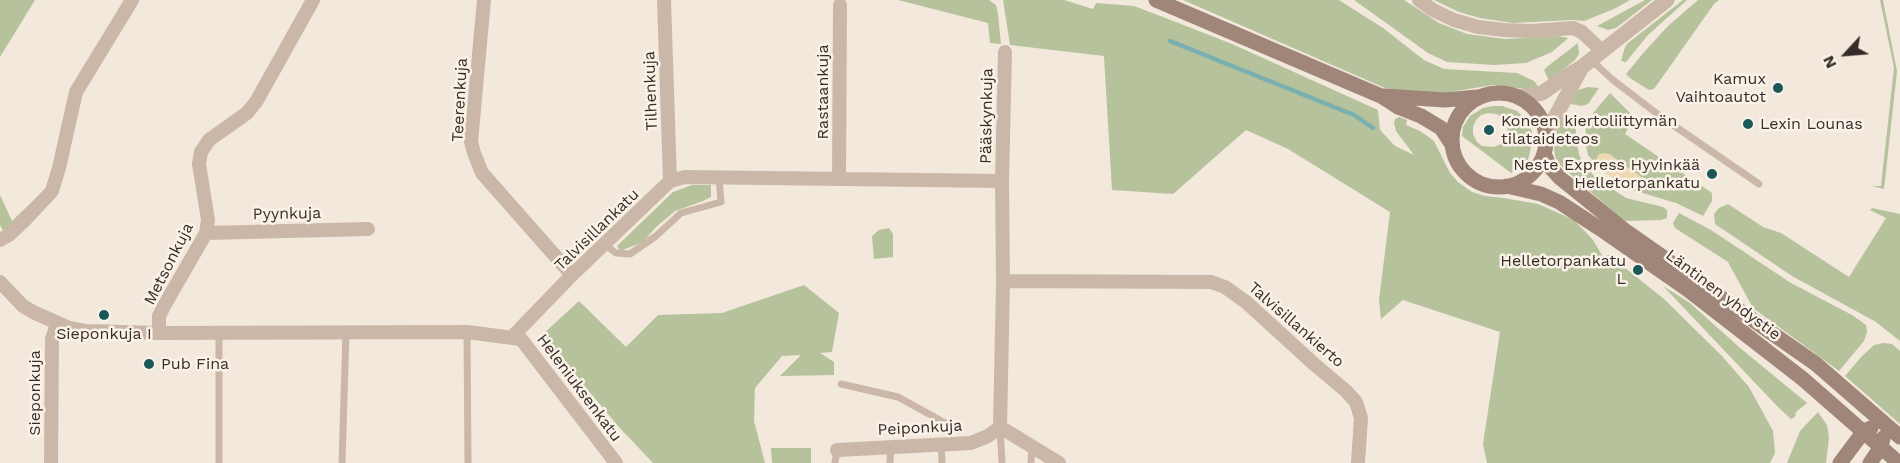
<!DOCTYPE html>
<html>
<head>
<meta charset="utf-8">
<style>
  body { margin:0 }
  #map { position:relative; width:1900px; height:463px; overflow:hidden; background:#f3e8dc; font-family:"Work Sans",sans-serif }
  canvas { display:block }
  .north { position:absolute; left:1816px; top:24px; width:60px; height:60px; -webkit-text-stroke:4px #faf2e8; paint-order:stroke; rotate:244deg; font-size:16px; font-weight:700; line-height:24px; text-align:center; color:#372d28 }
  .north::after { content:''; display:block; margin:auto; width:21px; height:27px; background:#372d28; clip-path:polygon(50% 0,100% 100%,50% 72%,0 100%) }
</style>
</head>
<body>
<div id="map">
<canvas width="1900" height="463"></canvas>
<div class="north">N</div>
</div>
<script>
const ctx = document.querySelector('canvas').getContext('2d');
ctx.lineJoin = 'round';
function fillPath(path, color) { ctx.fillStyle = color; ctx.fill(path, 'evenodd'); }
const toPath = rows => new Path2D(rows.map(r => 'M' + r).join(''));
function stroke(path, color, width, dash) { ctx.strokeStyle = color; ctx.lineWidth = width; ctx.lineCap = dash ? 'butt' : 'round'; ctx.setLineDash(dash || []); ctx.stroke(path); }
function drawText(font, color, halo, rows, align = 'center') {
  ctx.font = font + ' "Work Sans",sans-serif'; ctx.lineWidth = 5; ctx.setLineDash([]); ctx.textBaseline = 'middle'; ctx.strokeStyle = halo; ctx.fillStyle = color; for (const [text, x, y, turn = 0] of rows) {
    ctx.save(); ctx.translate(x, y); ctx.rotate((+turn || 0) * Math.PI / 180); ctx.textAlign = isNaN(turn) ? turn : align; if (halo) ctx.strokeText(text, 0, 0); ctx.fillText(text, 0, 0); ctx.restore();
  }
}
const green = toPath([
  [0,0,35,0,0,57],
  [898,0,989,0,996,5,998,14,1001,44,990,43,988,23],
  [1003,0,1064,0,1093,9,1096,3,1134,6,1163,17,1232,44,1378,110,1380,130,1395,146,1414,155,1396,131,1394,123,1395,119,1399,117,1407,120,1406,125,1420,131,1434,141,1450,173,1458,182,1472,192,1485,196,1504,198,1538,204,1574,220,1593,240,1603,257,1609,255,1664,299,1722,356,1749,387,1773,431,1775,453,1770,463,1487,463,1483,444,1500,332,1403,300,1381,319,1379,300,1390,212,1288,149,1246,130,1173,194,1112,190,1104,56,1010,45],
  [1183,0,1339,0,1383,28,1424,60,1444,69,1517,73,1534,81,1538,86,1525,89,1493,85,1438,94,1413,93,1385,88],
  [1354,0,1404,0,1439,23,1467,34,1505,39,1558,36,1568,38,1566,40,1552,52,1526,63,1494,65,1447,62,1428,53],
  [1434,0,1630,0,1614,9,1584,21,1572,20,1513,23,1480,18,1459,12],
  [1645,0,1652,0,1616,28,1608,30,1597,26],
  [1683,0,1687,0,1648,35,1626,62,1621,61,1625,47,1628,43],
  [1698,0,1719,0,1714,4,1654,89,1649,90,1630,78,1626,74,1645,51,1668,26],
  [1880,0,1883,0,1897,71,1884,189,1872,186,1881,186,1894,68],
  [1578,43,1579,54,1575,60,1549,81,1544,70,1548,66],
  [1588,87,1599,88,1588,104,1582,106,1570,104,1578,90],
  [1610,93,1634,117,1625,134,1712,193,1712,201,1703,216,1676,203,1626,188,1633,190,1641,177,1609,154,1596,162,1601,170,1588,155,1585,142,1586,126,1594,112],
  [1493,106,1502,106,1517,111,1523,117,1532,131,1531,147,1528,160,1519,169,1511,173,1462,136,1463,127,1470,116,1483,108],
  [1488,113,1497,114,1504,119,1507,126,1508,132,1505,140,1501,144,1494,147,1482,146,1477,142,1473,134,1473,127,1476,120,1481,115],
  [1565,112,1575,125,1579,155,1586,167,1597,179,1626,198,1663,207,1667,210,1667,218,1661,220,1626,221,1619,217,1559,164,1555,156,1553,138],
  [692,185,711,185,711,197,703,201,675,211,655,228,643,242,620,251,617,246,673,192],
  [0,195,12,221,38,196,40,199,14,224,3,231,0,225],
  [1728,204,1763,227,1781,233,1849,277,1886,218,1870,210,1872,208,1900,214,1900,341,1876,322,1792,276,1715,224,1714,214,1719,208],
  [1679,213,1711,230,1791,283,1852,315,1866,325,1867,332,1864,341,1839,371,1753,308,1728,262,1675,228,1673,223],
  [889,228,893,234,893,257,874,259,872,236,879,230],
  [804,285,839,313,832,352,820,353,834,362,834,375,780,376,801,355,782,356,755,388,754,421,765,463,653,463,618,426,542,335,579,301,626,347,658,315,722,313],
  [1663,286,1690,303,1739,347,1807,403,1796,412,1795,417,1791,419,1778,407],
  [1884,343,1892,344,1900,351,1900,424,1845,376,1862,356,1874,345],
  [1818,412,1827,425,1829,438,1826,463,1787,463,1800,431],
  [771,448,811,448,811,463,772,463]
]);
const sand = toPath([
  [1603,153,1609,154,1641,177,1645,183,1641,188,1633,190,1626,188,1601,170,1596,162,1598,155]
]);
const stream = toPath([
  [1170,41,1354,115,1373,128]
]);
const service = toPath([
  [1591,60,1613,80,1660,116,1759,184],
  [605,245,616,253,630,254,656,236,681,213,721,202,719,178],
  [467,332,468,463],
  [841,384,898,397,958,430],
  [1000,427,1002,463],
  [941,444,942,463],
  [219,463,219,333],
  [342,463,346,332],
  [835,463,837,450],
  [890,463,891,446],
  [1031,463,1032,446]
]);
const minor = toPath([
  [484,0,471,142,474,153,482,173,572,275],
  [664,0,670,181],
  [1419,0,1433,10,1454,20,1478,27,1504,30,1531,31,1573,28,1582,32,1602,51],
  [839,179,840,5],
  [206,233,368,229],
  [0,240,9,235,24,221,52,191,59,168,76,92,132,0],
  [1003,281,1211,282,1225,287,1246,302,1314,364,1346,391,1356,402,1361,418,1358,463],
  [0,282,23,306,33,312,69,328,85,331,159,333,467,332,521,339,616,463],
  [159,333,159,316,164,306,206,233,208,220,199,164,201,152,209,140,247,113,256,102,313,0],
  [513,336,572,275,670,181,685,177,1002,181],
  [1000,427,1003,281,1002,181,1005,52],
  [1000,427,1059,463],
  [837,450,971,443,988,436,1000,427],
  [51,463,52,339,57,324]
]);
const tertiary = toPath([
  [1519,97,1542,93,1565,77,1582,67,1667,0],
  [1546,134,1582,67]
]);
const secondary = toPath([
  [1156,0,1381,96,1398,107,1421,116,1441,128,1451,143],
  '1452 140a47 47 0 1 1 94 0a47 47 0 1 1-94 0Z',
  [1384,96,1445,100,1477,97],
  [1544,154,1550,167,1560,178,1627,232,1816,364,1900,437],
  [1507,186,1541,194,1559,202,1605,232,1687,289,1803,379,1899,463],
  [1840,463,1864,431,1871,428],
  [1870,463,1881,447,1883,438]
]);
const markers = [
  [1778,88,6,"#1c575a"],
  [1748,124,6,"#1c575a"],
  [1489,130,6,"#1c575a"],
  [1712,174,6,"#1c575a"],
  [1638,270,6,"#1c575a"],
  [104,315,6,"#1c575a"],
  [149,364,6,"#1c575a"]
];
const poiNames = [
  ["Kamux",1766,79],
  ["Vaihtoautot",1766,97],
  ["Koneen kiertoliittymän",1501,121,"left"],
  ["tilataideteos",1501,139,"left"],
  ["Lexin Lounas",1760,124,"left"],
  ["Neste Express Hyvinkää",1700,165],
  ["Helletorpankatu",1700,183],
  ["Helletorpankatu",1626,261],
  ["L",1626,279],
  ["Sieponkuja I",104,334,"center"],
  ["Pub Fina",161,364,"left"]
];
const streetNames = [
  ["Tilhenkuja",651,91,-92],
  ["Rastaankuja",823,92,-90],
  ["Teerenkuja",460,100,-87],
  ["Pääskynkuja",987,116,-89],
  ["Pyynkuja",287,214,-1],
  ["Talvisillankatu",597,230,-44],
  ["Metsonkuja",169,264,-63],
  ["Läntinen yhdystie",1723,295,37],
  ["Talvisillankierto",1296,325,41],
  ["Heleniuksenkatu",579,388,53],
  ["Sieponkuja",35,393,-90],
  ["Peiponkuja",920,428,-3]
];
fillPath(green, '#b5c29b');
fillPath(sand, '#efd9b2');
stroke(stream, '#7aafb0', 4.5);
stroke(service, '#cbb7a7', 7);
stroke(minor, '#cbb7a7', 14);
stroke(tertiary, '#cbb7a7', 15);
stroke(secondary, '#9f8679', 15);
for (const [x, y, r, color] of markers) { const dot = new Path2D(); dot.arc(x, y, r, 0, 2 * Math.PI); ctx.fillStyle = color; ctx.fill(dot); stroke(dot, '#faf2e8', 2); }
drawText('16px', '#372d28', '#faf2e8', poiNames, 'right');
drawText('16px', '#372d28', '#faf2e8', streetNames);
</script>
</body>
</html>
